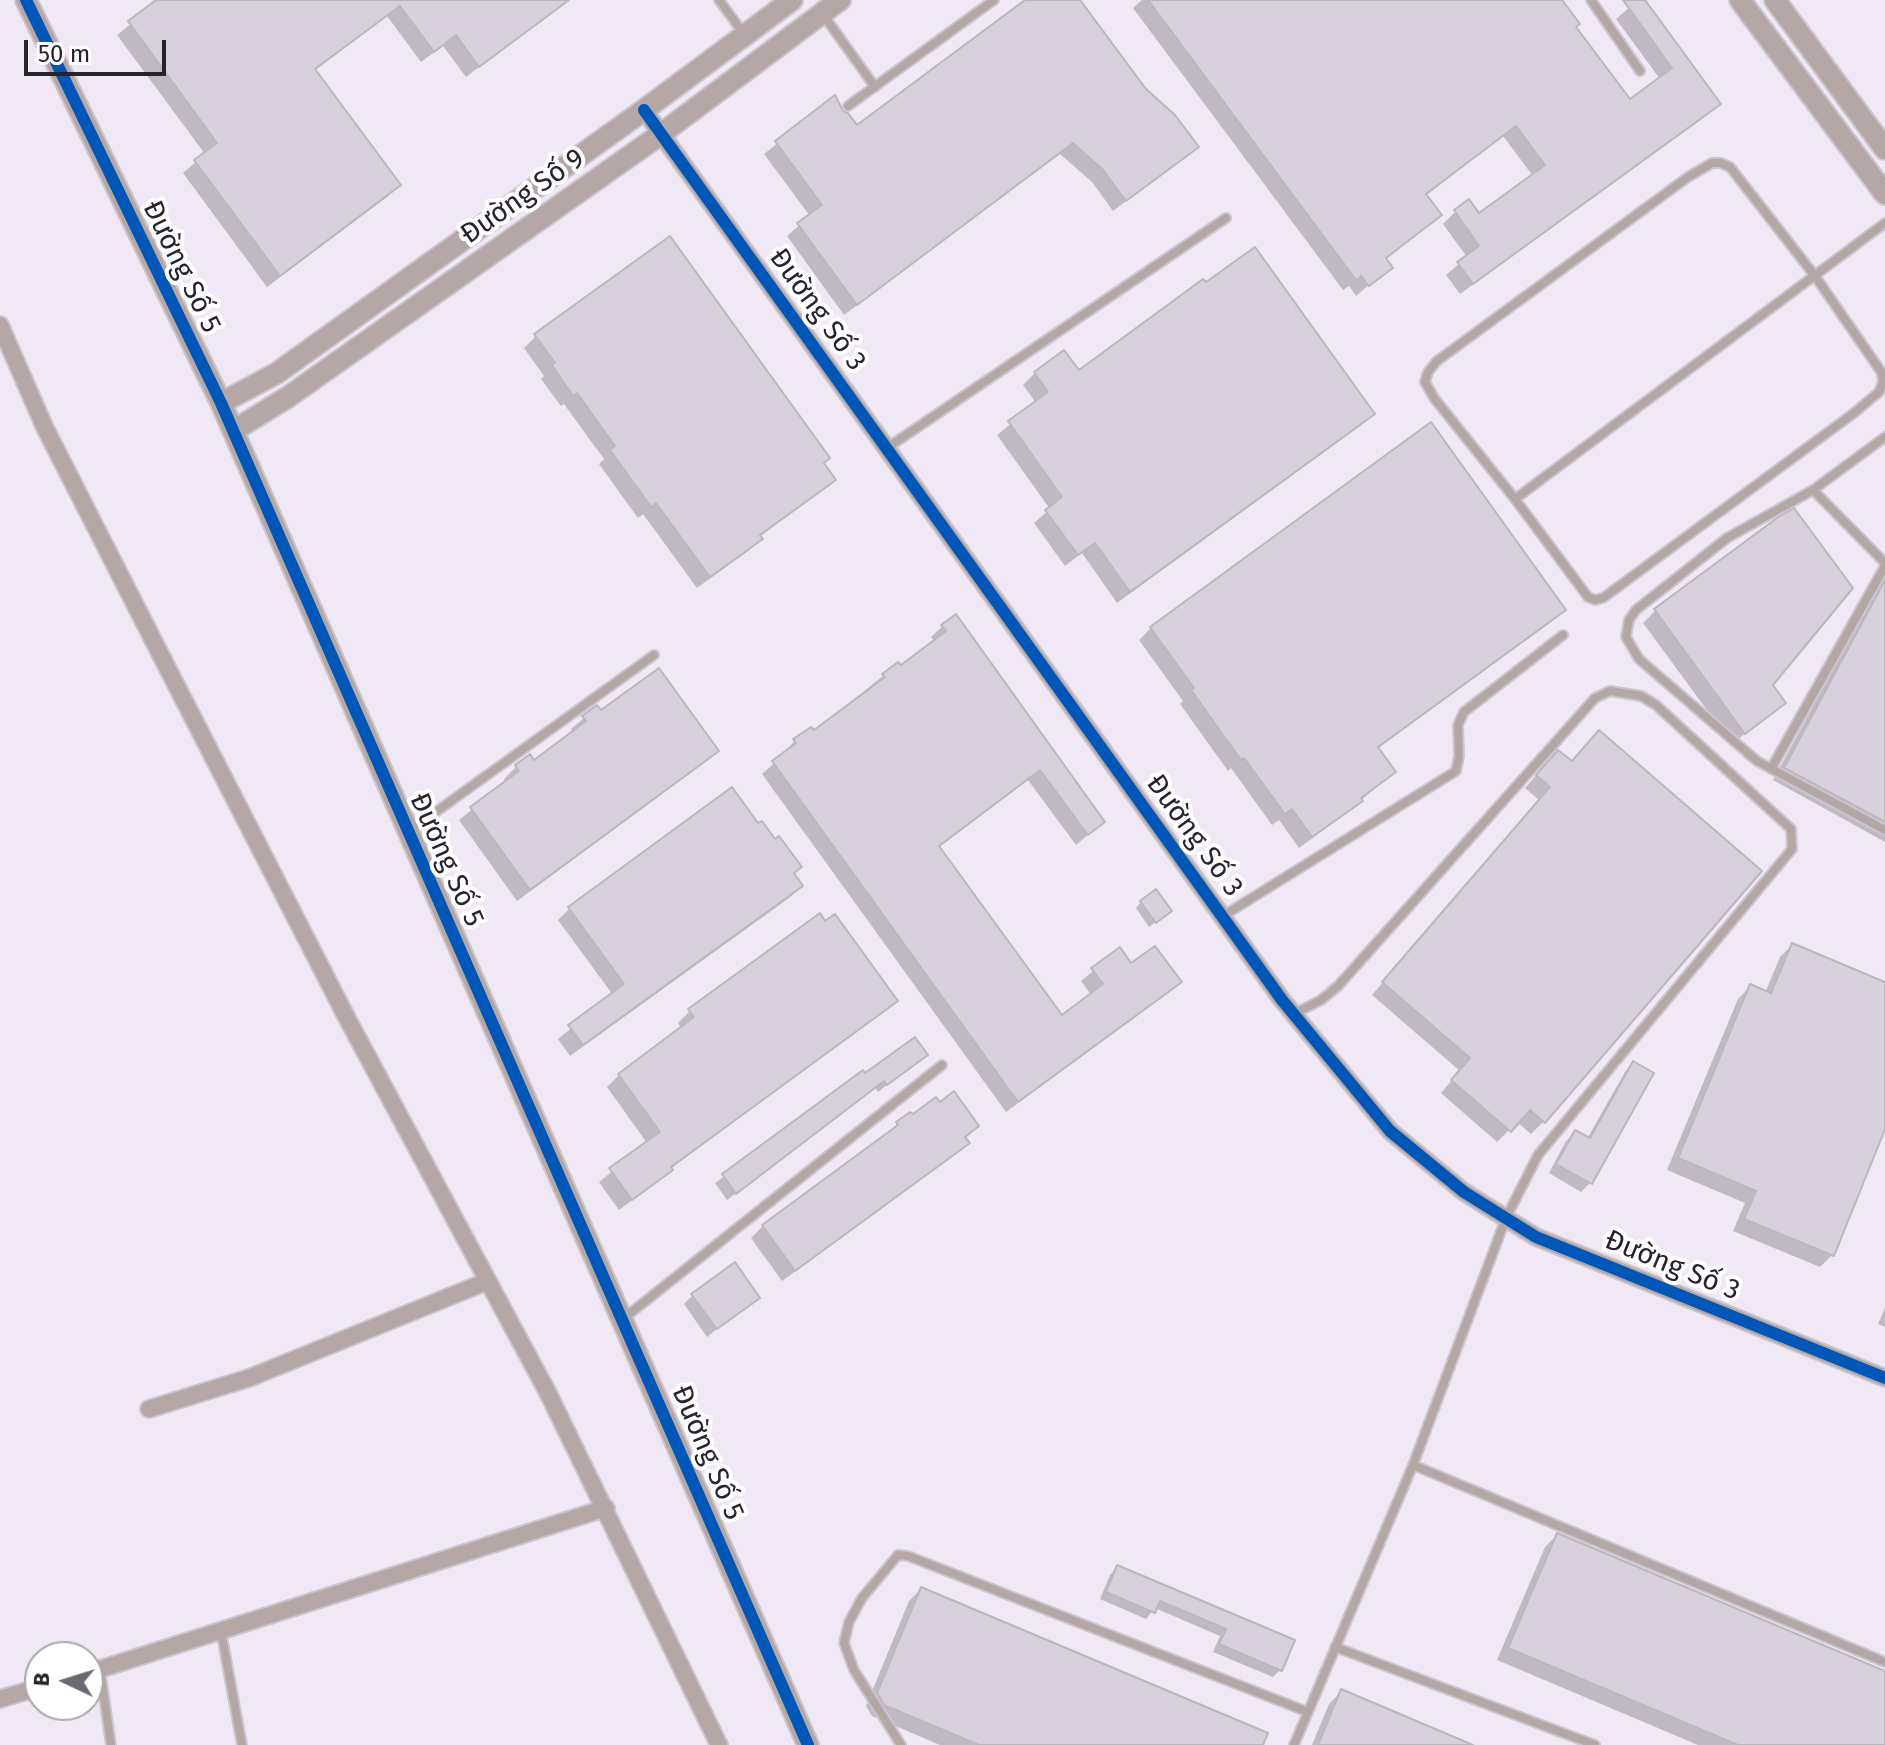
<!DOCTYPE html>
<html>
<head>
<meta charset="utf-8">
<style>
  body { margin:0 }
  #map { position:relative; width:1885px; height:1745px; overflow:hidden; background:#f0e8f5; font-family:"Fira Sans",sans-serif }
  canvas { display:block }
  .north { position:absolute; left:24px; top:1641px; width:80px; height:80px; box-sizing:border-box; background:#fff; border:2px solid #a9a7aa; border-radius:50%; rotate:274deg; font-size:22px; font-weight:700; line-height:32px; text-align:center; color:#27222b }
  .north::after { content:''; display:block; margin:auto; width:28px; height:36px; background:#6d6772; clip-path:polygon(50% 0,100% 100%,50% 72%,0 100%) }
  .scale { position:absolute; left:24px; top:40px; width:142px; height:36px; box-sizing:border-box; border:4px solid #27222b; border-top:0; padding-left:10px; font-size:24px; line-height:28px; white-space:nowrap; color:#27222b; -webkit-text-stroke:6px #fff; paint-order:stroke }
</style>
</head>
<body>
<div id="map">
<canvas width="1885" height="1745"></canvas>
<div class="north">B</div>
<div class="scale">50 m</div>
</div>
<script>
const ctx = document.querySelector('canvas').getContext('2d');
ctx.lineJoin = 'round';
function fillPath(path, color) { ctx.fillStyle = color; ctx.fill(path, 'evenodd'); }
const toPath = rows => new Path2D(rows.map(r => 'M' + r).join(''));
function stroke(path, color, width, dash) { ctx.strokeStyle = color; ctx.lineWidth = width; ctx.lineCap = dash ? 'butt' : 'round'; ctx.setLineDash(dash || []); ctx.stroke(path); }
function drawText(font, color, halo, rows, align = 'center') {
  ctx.font = font + ' "Fira Sans",sans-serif'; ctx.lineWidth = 8; ctx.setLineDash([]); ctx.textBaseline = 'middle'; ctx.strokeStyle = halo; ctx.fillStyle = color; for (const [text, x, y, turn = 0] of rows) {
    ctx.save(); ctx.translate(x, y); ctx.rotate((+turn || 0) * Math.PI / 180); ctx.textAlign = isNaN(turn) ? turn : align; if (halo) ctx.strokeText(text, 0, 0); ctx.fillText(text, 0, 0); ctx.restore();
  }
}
const shadow = toPath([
  [160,0,566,0,466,77,443,46,421,62,387,16,314,71,398,185,387,197,267,287,183,173,205,154,117,35],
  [1029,0,1078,0,1144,90,1196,147,1184,158,1113,211,1092,182,1060,154,844,315,787,236,810,216,764,154,835,98,841,112,857,128],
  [1142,0,1560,0,1574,27,1629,102,1660,79,1616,19,1638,0,1643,0,1718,104,1706,116,1460,294,1446,275,1467,257,1443,224,1455,212,1478,216,1533,176,1503,136,1425,196,1440,215,1384,260,1390,267,1356,296,1349,286,1343,290,1133,8],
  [536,336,822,464,833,479,821,491,759,537,760,539,748,551,697,588,643,514,638,518,599,464,604,459,564,404,561,406,541,379,544,376,524,348],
  [1078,372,1372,414,1360,426,1117,603,1082,553,1065,566,1034,523,1050,509,997,435,1036,403,1023,385,1035,373],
  [1778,520,1770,685,1783,703,1732,744,1643,623,1655,611],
  [1885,568,1885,842,1773,780,1880,583],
  [1563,610,1551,622,1377,749,1393,772,1348,812,1299,848,1279,820,1272,825,1231,768,1228,771,1180,704,1183,701,1139,640,1151,628],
  [943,626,1103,822,1076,845,1028,780,938,848,1061,1017,1091,995,1081,981,1119,950,1131,966,1179,982,1168,993,1006,1112,762,774,785,754,784,752,795,741,813,733,884,675,900,668,935,642,931,637],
  [597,707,601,713,717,751,704,763,517,901,459,820,506,782,504,779,516,767,529,757,533,763,574,733,571,729],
  [1571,763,1759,871,1543,1122,1531,1134,1517,1122,1497,1142,1441,1093,1460,1071,1372,995,1539,800,1525,788,1546,764],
  [758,826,801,886,789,898,570,1056,558,1039,613,995,558,920,570,908],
  [1141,902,1164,916,1149,927,1136,908],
  [1792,945,1885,984,1885,1125,1832,1255,1820,1267,1733,1231,1745,1203,1667,1170,1738,999,1751,986,1765,993,1780,957],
  [895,1001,883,1012,670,1169,658,1181,619,1210,599,1182,647,1143,607,1087,619,1075,682,1029,678,1023,690,1011],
  [925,1055,878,1092,875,1088,727,1200,715,1183,865,1076],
  [1633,1063,1590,1183,1581,1192,1549,1173,1566,1141,1575,1132,1587,1139,1625,1072],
  [912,1117,977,1126,964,1139,967,1142,955,1154,782,1281,751,1238,763,1226,885,1136,897,1124],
  [693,1295,758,1297,707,1337,684,1304],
  [1885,1308,1885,1327,1878,1324],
  [1557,1535,1885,1673,1885,1745,1698,1745,1497,1660,1545,1547],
  [1117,1568,1292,1641,1280,1670,1273,1677,1213,1652,1220,1636,1155,1608,1146,1619,1100,1599,1110,1575],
  [921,1589,1260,1745,940,1745,872,1716,866,1706,909,1601],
  [1341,1692,1468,1745,1312,1745,1329,1704]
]);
const building = toPath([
  [156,0,569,0,479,67,456,35,434,52,400,6,315,69,401,185,280,276,194,160,217,143,128,21,156,0],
  [1025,0,1080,0,1146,89,1175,115,1199,147,1126,201,1103,170,1073,143,857,305,797,223,822,205,775,141,835,95,843,111,848,113,857,125,1025,0],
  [1148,0,1562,0,1580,24,1576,27,1630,99,1672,68,1623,0,1645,0,1721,104,1473,284,1457,262,1479,246,1454,210,1469,199,1479,213,1545,165,1516,126,1426,194,1442,215,1386,258,1393,268,1369,286,1361,276,1356,280,1148,0],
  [670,236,830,458,824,463,836,480,760,535,763,539,710,577,656,503,651,507,610,450,615,446,577,393,573,396,552,365,555,363,534,334,670,236],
  [1255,247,1375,414,1130,592,1095,543,1078,555,1045,510,1062,497,1008,421,1048,392,1034,372,1064,350,1079,370,1203,279,1206,282,1255,247],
  [1431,422,1566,610,1378,747,1396,772,1361,798,1363,801,1312,837,1292,809,1285,814,1244,758,1241,760,1191,690,1194,688,1150,627,1431,422],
  [1794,508,1853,588,1773,685,1786,703,1745,734,1654,609,1777,518,1794,508],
  [1885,580,1885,822,1784,768,1885,580],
  [956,614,1105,822,1088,835,1040,770,939,846,1062,1015,1103,984,1091,968,1120,947,1131,963,1155,946,1182,982,1018,1102,772,761,796,743,793,739,811,727,814,730,885,677,882,674,898,662,901,665,946,631,941,625,956,614],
  [659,668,719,751,530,890,470,807,519,771,515,765,530,754,534,760,586,721,582,716,597,705,601,710,659,668],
  [1599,730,1762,871,1545,1123,1530,1110,1511,1132,1451,1080,1470,1058,1382,982,1550,787,1536,775,1558,750,1572,761,1599,730],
  [732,787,758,823,762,821,775,839,779,836,802,867,794,873,803,886,583,1045,568,1025,624,984,568,907,732,787],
  [1156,889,1172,911,1156,923,1140,901,1156,889],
  [820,913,825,921,835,914,898,1001,671,1167,673,1170,632,1200,609,1168,660,1132,618,1074,694,1017,688,1009,820,913],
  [1792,943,1885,982,1885,1129,1834,1256,1744,1219,1756,1191,1678,1158,1750,984,1771,993,1792,943],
  [915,1037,928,1055,887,1085,884,1081,736,1194,722,1174,863,1070,865,1073,915,1037],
  [1633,1061,1654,1073,1592,1184,1556,1164,1575,1130,1590,1138,1633,1061],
  [954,1091,979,1126,965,1137,970,1143,795,1271,762,1225,898,1125,896,1122,910,1112,913,1114,936,1097,940,1102,954,1091],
  [735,1262,760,1298,717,1329,691,1294,735,1262],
  [1557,1533,1885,1671,1885,1745,1738,1745,1508,1648,1557,1533],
  [1117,1565,1295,1640,1282,1671,1219,1644,1226,1629,1160,1601,1155,1613,1106,1592,1117,1565],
  [921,1587,1268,1733,1263,1745,979,1745,884,1705,877,1693,921,1587],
  [1341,1689,1473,1745,1318,1745,1341,1689]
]);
const service = toPath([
  [719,0,744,34],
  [1591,0,1640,71],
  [822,13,875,87],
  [848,106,994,0],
  [1712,163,1721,163,1730,167,1815,276,1882,373,1883,382,1879,392,1854,413,1603,598,1595,600,1588,597,1515,499,1434,398,1425,382,1428,372,1437,361,1688,177,1712,163],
  [1885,437,1813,490,1727,538,1636,610,1629,620,1626,637,1639,659,1757,761,1885,830],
  [887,448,1226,218],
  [1813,490,1885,563],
  [1515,499,1885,223],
  [1771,769,1885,566],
  [408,832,654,655],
  [1223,916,1456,771,1459,756,1458,725,1464,712,1563,635],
  [623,1319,942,1065],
  [1413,1465,1885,1662],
  [221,1631,242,1745],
  [1335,1647,1595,1745],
  [100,1669,111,1745],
  [901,1745,854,1670,844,1643,849,1622,862,1598,898,1555,908,1556,1308,1712],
  [1294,1745,1413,1465,1506,1218,1538,1155,1792,849,1791,829,1656,705,1641,696,1610,691,1595,698,1338,986,1321,1000,1294,1014]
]);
const minor = toPath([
  [644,110,1282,1000,1390,1131,1464,1192,1536,1237,1885,1378],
  [0,325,45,428,171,675,348,1020,548,1393,719,1745],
  [149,1409,249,1378,488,1281],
  [88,1673,606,1508],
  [0,1699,40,1687]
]);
const tertiary = toPath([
  [26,0,221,403,808,1745],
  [1740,0,1885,194],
  [1775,0,1885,149],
  [221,403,277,373,644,110,792,0],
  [233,431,288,397,661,134,840,0]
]);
const cycleway = toPath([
  [26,0,221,403,808,1745],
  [644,110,1282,1000,1390,1131,1464,1192,1536,1237,1885,1378]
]);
const streetNames = [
  ["Đường Số 9",523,197,-35],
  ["Đường Số 5",181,267,64],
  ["Đường Số 3",817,310,54],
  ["Đường Số 3",1194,836,54],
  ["Đường Số 5",446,860,66],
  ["Đường Số 3",1672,1266,22],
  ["Đường Số 5",707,1453,67]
];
fillPath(shadow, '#0003');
fillPath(building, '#d8d0dd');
stroke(building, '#bcb6c0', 2);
stroke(service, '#cbc5d0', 12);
stroke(minor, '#cbc5d0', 20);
stroke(tertiary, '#cbc5d0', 24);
stroke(service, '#b5a7a5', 8);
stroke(minor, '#b5a7a5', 16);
stroke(tertiary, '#b5a7a5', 20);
stroke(cycleway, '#0057b8', 12);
drawText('28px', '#27222b', '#fff', streetNames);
</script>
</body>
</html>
